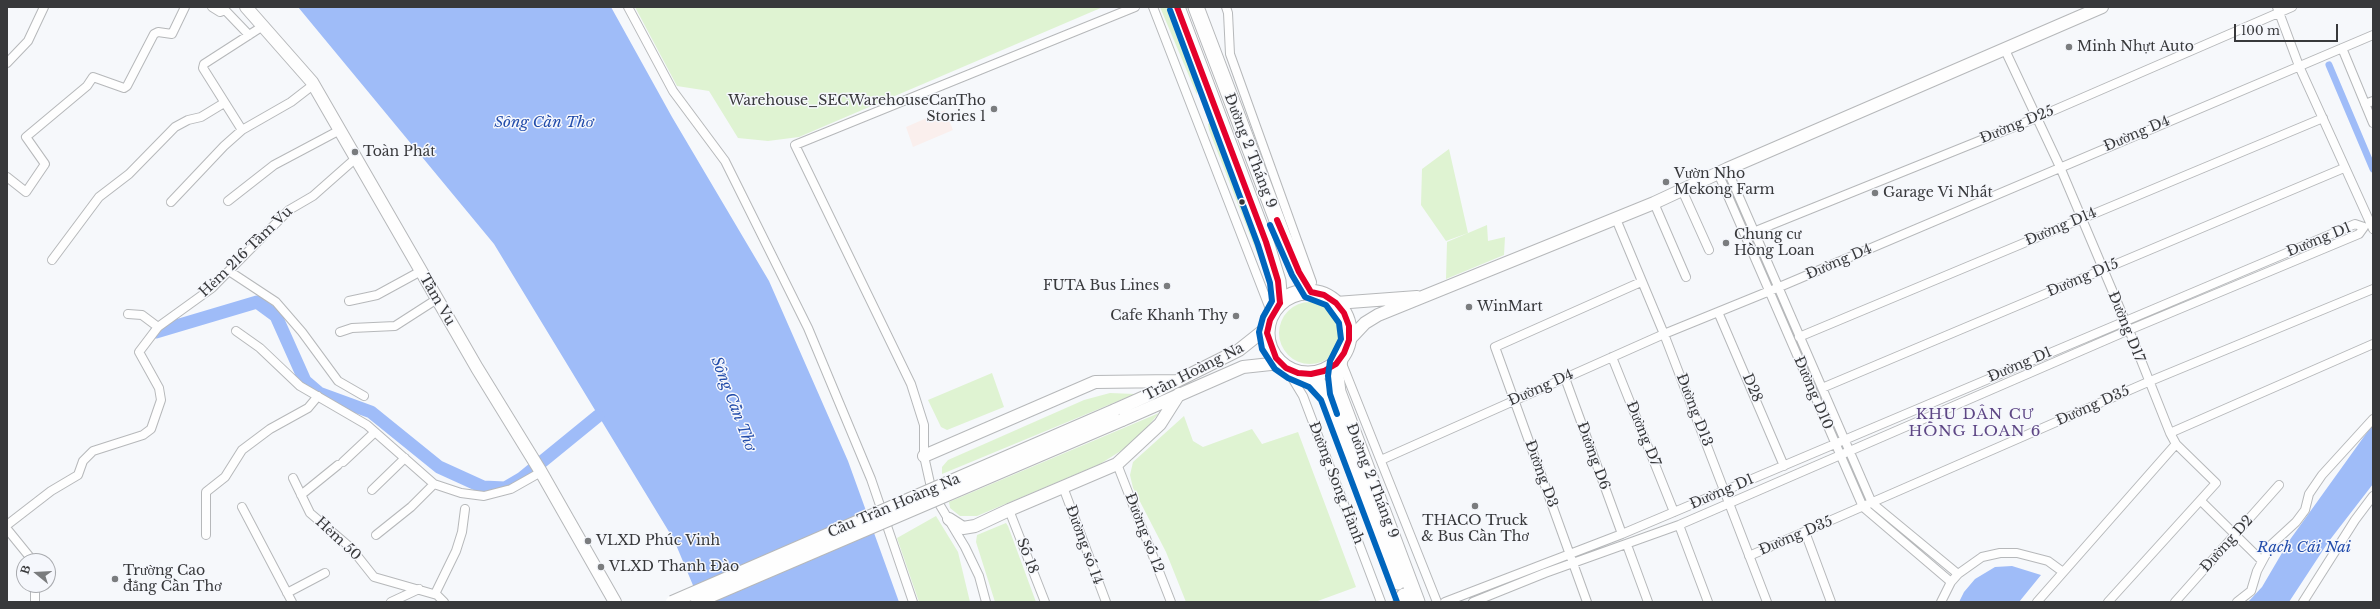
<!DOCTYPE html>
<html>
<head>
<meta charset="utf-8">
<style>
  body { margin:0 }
  #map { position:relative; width:2380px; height:609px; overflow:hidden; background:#f6f8fb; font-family:"Libre Baskerville",serif }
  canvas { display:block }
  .frame { position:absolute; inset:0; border:8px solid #38393b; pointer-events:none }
  .north { position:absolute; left:16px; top:553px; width:40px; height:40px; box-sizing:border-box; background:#f5f7fc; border:1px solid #a9abaf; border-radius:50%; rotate:288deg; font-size:11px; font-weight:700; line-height:16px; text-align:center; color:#38393b }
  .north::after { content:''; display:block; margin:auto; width:14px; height:18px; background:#7a7c7e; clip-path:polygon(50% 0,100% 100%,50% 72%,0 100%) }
  .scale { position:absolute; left:2234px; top:24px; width:104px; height:18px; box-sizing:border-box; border:2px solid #38393b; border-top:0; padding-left:5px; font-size:12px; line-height:14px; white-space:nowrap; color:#38393b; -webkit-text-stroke:3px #f5f7fc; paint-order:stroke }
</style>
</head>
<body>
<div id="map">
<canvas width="2380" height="609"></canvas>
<div class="frame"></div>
<div class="north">B</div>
<div class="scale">100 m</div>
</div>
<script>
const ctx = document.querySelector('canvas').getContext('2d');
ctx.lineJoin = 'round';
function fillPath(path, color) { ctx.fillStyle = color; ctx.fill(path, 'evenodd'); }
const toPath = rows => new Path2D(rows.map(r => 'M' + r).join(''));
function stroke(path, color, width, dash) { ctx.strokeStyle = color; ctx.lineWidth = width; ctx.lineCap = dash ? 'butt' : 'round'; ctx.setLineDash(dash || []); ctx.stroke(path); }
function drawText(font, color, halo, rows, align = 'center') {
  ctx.font = font + ' "Libre Baskerville",serif'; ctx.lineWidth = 3; ctx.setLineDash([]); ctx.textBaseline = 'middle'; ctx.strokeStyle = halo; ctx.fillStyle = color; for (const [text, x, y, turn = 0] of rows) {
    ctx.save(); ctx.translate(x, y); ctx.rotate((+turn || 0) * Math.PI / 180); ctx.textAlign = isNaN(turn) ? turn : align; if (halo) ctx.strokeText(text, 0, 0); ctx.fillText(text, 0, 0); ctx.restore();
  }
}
const industrial = toPath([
  [945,110,953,130,913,147,906,127]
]);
const green = toPath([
  [635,7,1103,7,799,137,768,141,738,138,709,91,677,86],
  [1160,7,1173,7,1197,80,1197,95],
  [1214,120,1217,123,1271,278,1269,284,1209,130,1208,124],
  [1449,149,1468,233,1446,241,1421,205,1422,169],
  [1487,225,1488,241,1505,237,1504,255,1446,279,1447,242],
  '1279 333a31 31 0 1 1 62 0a31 31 0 1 1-62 0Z',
  [992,373,1004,407,947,430,941,427,928,400],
  [1110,393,1135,394,942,474,942,467,948,460,1084,400],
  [1159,413,1135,442,1100,464,977,516,960,516,950,508,949,502],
  [1184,416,1193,441,1203,447,1252,429,1262,444,1298,432,1356,587,1315,602,1186,602,1166,552,1133,488,1130,475,1133,462],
  [936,516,958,552,970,602,919,602,897,538],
  [1006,523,1008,526,1036,602,995,602,976,542,977,535]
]);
const water = toPath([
  [298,7,611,7,672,117,769,281,848,461,899,602,700,602,674,540,494,244],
  [2373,424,2373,484,2329,541,2289,602,2248,602,2262,587,2289,541],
  [2012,566,2041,575,2019,602,1959,602,1964,592,1975,579,1995,567]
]);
const canal = toPath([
  [2329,65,2373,169]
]);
const river = toPath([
  [156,332,257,302,276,316,305,381,319,393,371,412,439,467,483,487,505,488,522,478,598,416]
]);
const street = toPath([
  [212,7,220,12,225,10,249,35],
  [628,7,673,91,725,161,808,328,871,479,913,602],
  [1153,7,1272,314],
  [1226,7,1228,13,1230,54,1312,282],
  [2277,7,2299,66,2373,229],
  [263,26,204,64,203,68,242,130,291,102,313,85],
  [2342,48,2373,123],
  [2005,50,2060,167,2129,330,2170,433,2176,444,2216,483,2108,602],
  [7,63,28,41,44,7],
  [2365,104,2373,101],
  [1727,169,1872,503,1958,574],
  [1718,173,1863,507,1951,582],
  [7,177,26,192,45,164,26,137,87,86,93,77,124,88,127,86,154,34,158,32,172,34,185,7],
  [1682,190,1709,250],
  [228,201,274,165,340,130],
  [171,202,224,146,242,130],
  [1654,203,1686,277],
  [1616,219,1664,334,1767,602],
  [1746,235,2036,118,2292,7],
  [52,260,99,197,129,174,175,127,188,120,201,117,224,103],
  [229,271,276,302,302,332,338,381,364,396],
  [349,301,377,295,421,271],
  [1718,312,1784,466],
  [128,314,142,315,158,327],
  [236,331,260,348,300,386,367,425,434,484,461,493,484,496,511,489,541,472],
  [340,332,352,328,395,326,437,299],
  [1799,337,2323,118],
  [1612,357,1674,512],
  [1341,361,1437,602],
  [1286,368,1303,396,1381,602],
  [1565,378,1622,534],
  [1822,388,2344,168],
  [2170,433,2373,344],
  [1381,460,1664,334,1777,288,2373,35],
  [343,462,375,432],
  [1117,464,1171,602],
  [293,478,310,513,351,548,374,577,437,595,444,602],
  [1063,487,1106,602],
  [372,490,405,458],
  [301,495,338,465],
  [2201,501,2262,561],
  [242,507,292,602],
  [1009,510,1045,602],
  [7,525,51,491,78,475,83,461,93,451,143,435,151,429,161,400,159,388,139,352,158,327,212,288,289,210,313,196,356,158],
  [1679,525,1708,602],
  [7,529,33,561],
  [1805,532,1831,602],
  [206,535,206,492,225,477,242,450,270,429,308,408,318,396],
  [376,535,411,507,434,484],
  [1627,545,1648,602],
  [1749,556,2148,382,2373,289],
  [287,593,325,573],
  [435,594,456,551,462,532,465,509],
  [35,602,35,585],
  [391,602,419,589],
  [986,602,979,576,965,547,932,492,924,456,924,425,911,384,795,145,1135,7],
  [1445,602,1622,534,2355,224,2364,227,2359,234,2129,330,1679,525,1545,573,1473,602],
  [1587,602,1495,347,1641,282],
  [1941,602,1951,582,1958,574,1982,557,2000,553,2017,553,2048,561,2063,572],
  [2037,602,2176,444],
  [2175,602,2279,485],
  [2237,602,2251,591,2257,571,2271,545,2296,522,2305,510,2309,494,2322,475,2373,419],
  [2303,602,2355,520,2373,496]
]);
const secondary = toPath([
  [246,7,312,82,477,368,541,472,615,602],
  [1336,303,1417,297],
  [1349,340,1365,323,1378,315,1654,203,1727,169,2102,7],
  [1115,410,1151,394,1239,350,1268,327],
  [1122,420,1243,367,1280,363],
  [924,456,1095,382,1176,381],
  [949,519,963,528,975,526,1009,510,1117,464,1160,424,1179,394]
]);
const highway = toPath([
  [1177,7,1266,242,1278,281,1280,303],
  [1196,7,1283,236,1299,272,1311,292],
  '1267 333a41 41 0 1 1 82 0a41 41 0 1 1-82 0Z',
  [1340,360,1336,376,1338,392,1417,602],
  [1305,374,1318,383,1328,396,1398,582],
  [1401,602,1404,596]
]);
const secondaryBridge = toPath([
  [672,602,1115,410],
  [697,602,1122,420]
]);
const bus1 = toPath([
  [1177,7,1266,242,1278,281,1280,303],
  [1277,220,1299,272,1311,292],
  [1280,303,1270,320,1267,333,1276,358,1286,368,1298,373,1311,374,1324,371,1336,364,1344,353,1349,340,1349,326,1344,313,1336,303,1324,295,1311,292]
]);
const bus2 = toPath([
  [1170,10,1258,245,1270,283,1272,301,1263,317,1259,332,1262,349,1275,369,1288,378,1309,387,1321,400,1397,602],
  [1270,225,1292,275,1305,297,1326,305,1339,323,1341,339,1330,361,1328,376,1330,394,1337,414]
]);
const markers = [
  [2069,47,4,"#7a7c7e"],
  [994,109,4,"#7a7c7e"],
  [355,152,4,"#7a7c7e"],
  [1666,182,4,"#7a7c7e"],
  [1875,193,4,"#7a7c7e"],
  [1242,202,3.5,"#38393b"],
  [1726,243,4,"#7a7c7e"],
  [1167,286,4,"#7a7c7e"],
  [1469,307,4,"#7a7c7e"],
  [1236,316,4,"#7a7c7e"],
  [1475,506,4,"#7a7c7e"],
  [588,541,4,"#7a7c7e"],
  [601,567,4,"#7a7c7e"],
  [115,579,4,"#7a7c7e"]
];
const poiNames = [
  ["Minh Nhựt Auto",2077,47],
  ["Warehouse_SECWarehouseCanTho",986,101,"right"],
  ["Stories 1",986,117,"right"],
  ["Toàn Phát",363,152],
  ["Vườn Nho",1674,174],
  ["Mekong Farm",1674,190],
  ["Garage Vi Nhất",1883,193],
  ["Chung cư",1734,235],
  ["Hồng Loan",1734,251],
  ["FUTA Bus Lines",1159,286,"right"],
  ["WinMart",1477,307],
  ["Cafe Khanh Thy",1228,316,"right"],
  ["THACO Truck",1475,521,"center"],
  ["& Bus Cần Thơ",1475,537,"center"],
  ["VLXD Phúc Vinh",596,541],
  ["VLXD Thanh Đào",609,567],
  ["Trường Cao",123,571],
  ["đẳng Cần Thơ",123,587]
];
const streetNames = [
  ["Đường D25",2017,125,-22],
  ["Đường D4",2137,134,-23],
  ["Đường 2 Tháng 9",1250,151,69],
  ["Đường D14",2061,227,-23],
  ["Đường D1",2319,240,-22],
  ["Hẻm 216 Tầm Vu",246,252,-44],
  ["Đường D4",1839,262,-23],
  ["Đường D15",2083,278,-23],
  ["Tầm Vu",437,300,60],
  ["Đường D17",2126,327,68],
  ["Đường D1",2020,365,-23],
  ["Trần Hoàng Na",1194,372,-27],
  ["Đường D4",1541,388,-24],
  ["D28",1752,388,67],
  ["Đường D10",1813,393,67],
  ["Đường D35",2093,406,-24],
  ["Đường D13",1694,410,69],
  ["Đường D7",1643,434,68],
  ["Đường D6",1593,456,70],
  ["Đường D3",1541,474,70],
  ["Đường 2 Tháng 9",1372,481,69],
  ["Đường Song Hành",1336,483,69],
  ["Đường D1",1722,492,-23],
  ["Cầu Trần Hoàng Na",894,506,-23],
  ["Đường số 12",1144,533,69],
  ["Đường D35",1796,536,-23],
  ["Hẻm 50",338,539,43],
  ["Đường D2",2227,544,-48],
  ["Đường số 14",1084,545,70],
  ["Số 18",1027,556,69]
];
const waterNames = [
  ["Sông Cần Thơ",544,123],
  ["Sông Cần Thơ",733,404,69],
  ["Rạch Cái Nai",2304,548]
];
const neighbourhoodNames = [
  ["KHU DÂN CƯ",1975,415],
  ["HỒNG LOAN 6",1975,432]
];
fillPath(industrial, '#faefed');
fillPath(green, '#dff3d2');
fillPath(water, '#9fbcf8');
stroke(canal, '#9fbcf8', 7);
stroke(river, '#9fbcf8', 13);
stroke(street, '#b6b8ba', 10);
stroke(secondary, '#b6b8ba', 14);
stroke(highway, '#b6b8ba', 17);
stroke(street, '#fefefe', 8);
stroke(secondary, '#fefefe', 12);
stroke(highway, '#fefefe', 15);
stroke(secondaryBridge, '#b6b8ba', 14, []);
stroke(secondaryBridge, '#fefefe', 12);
stroke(bus1, '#e4002b', 6);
stroke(bus2, '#0065bd', 6);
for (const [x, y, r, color] of markers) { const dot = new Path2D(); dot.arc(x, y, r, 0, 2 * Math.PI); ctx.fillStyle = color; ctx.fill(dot); stroke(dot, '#f5f7fc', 1.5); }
drawText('14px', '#38393b', '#f5f7fc', poiNames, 'left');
drawText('14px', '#38393b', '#f5f7fc', streetNames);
drawText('italic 15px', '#234dab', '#f5f7fc', waterNames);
ctx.letterSpacing = '1px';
drawText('15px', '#5e4785', '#f5f7fc', neighbourhoodNames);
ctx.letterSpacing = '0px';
</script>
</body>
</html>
